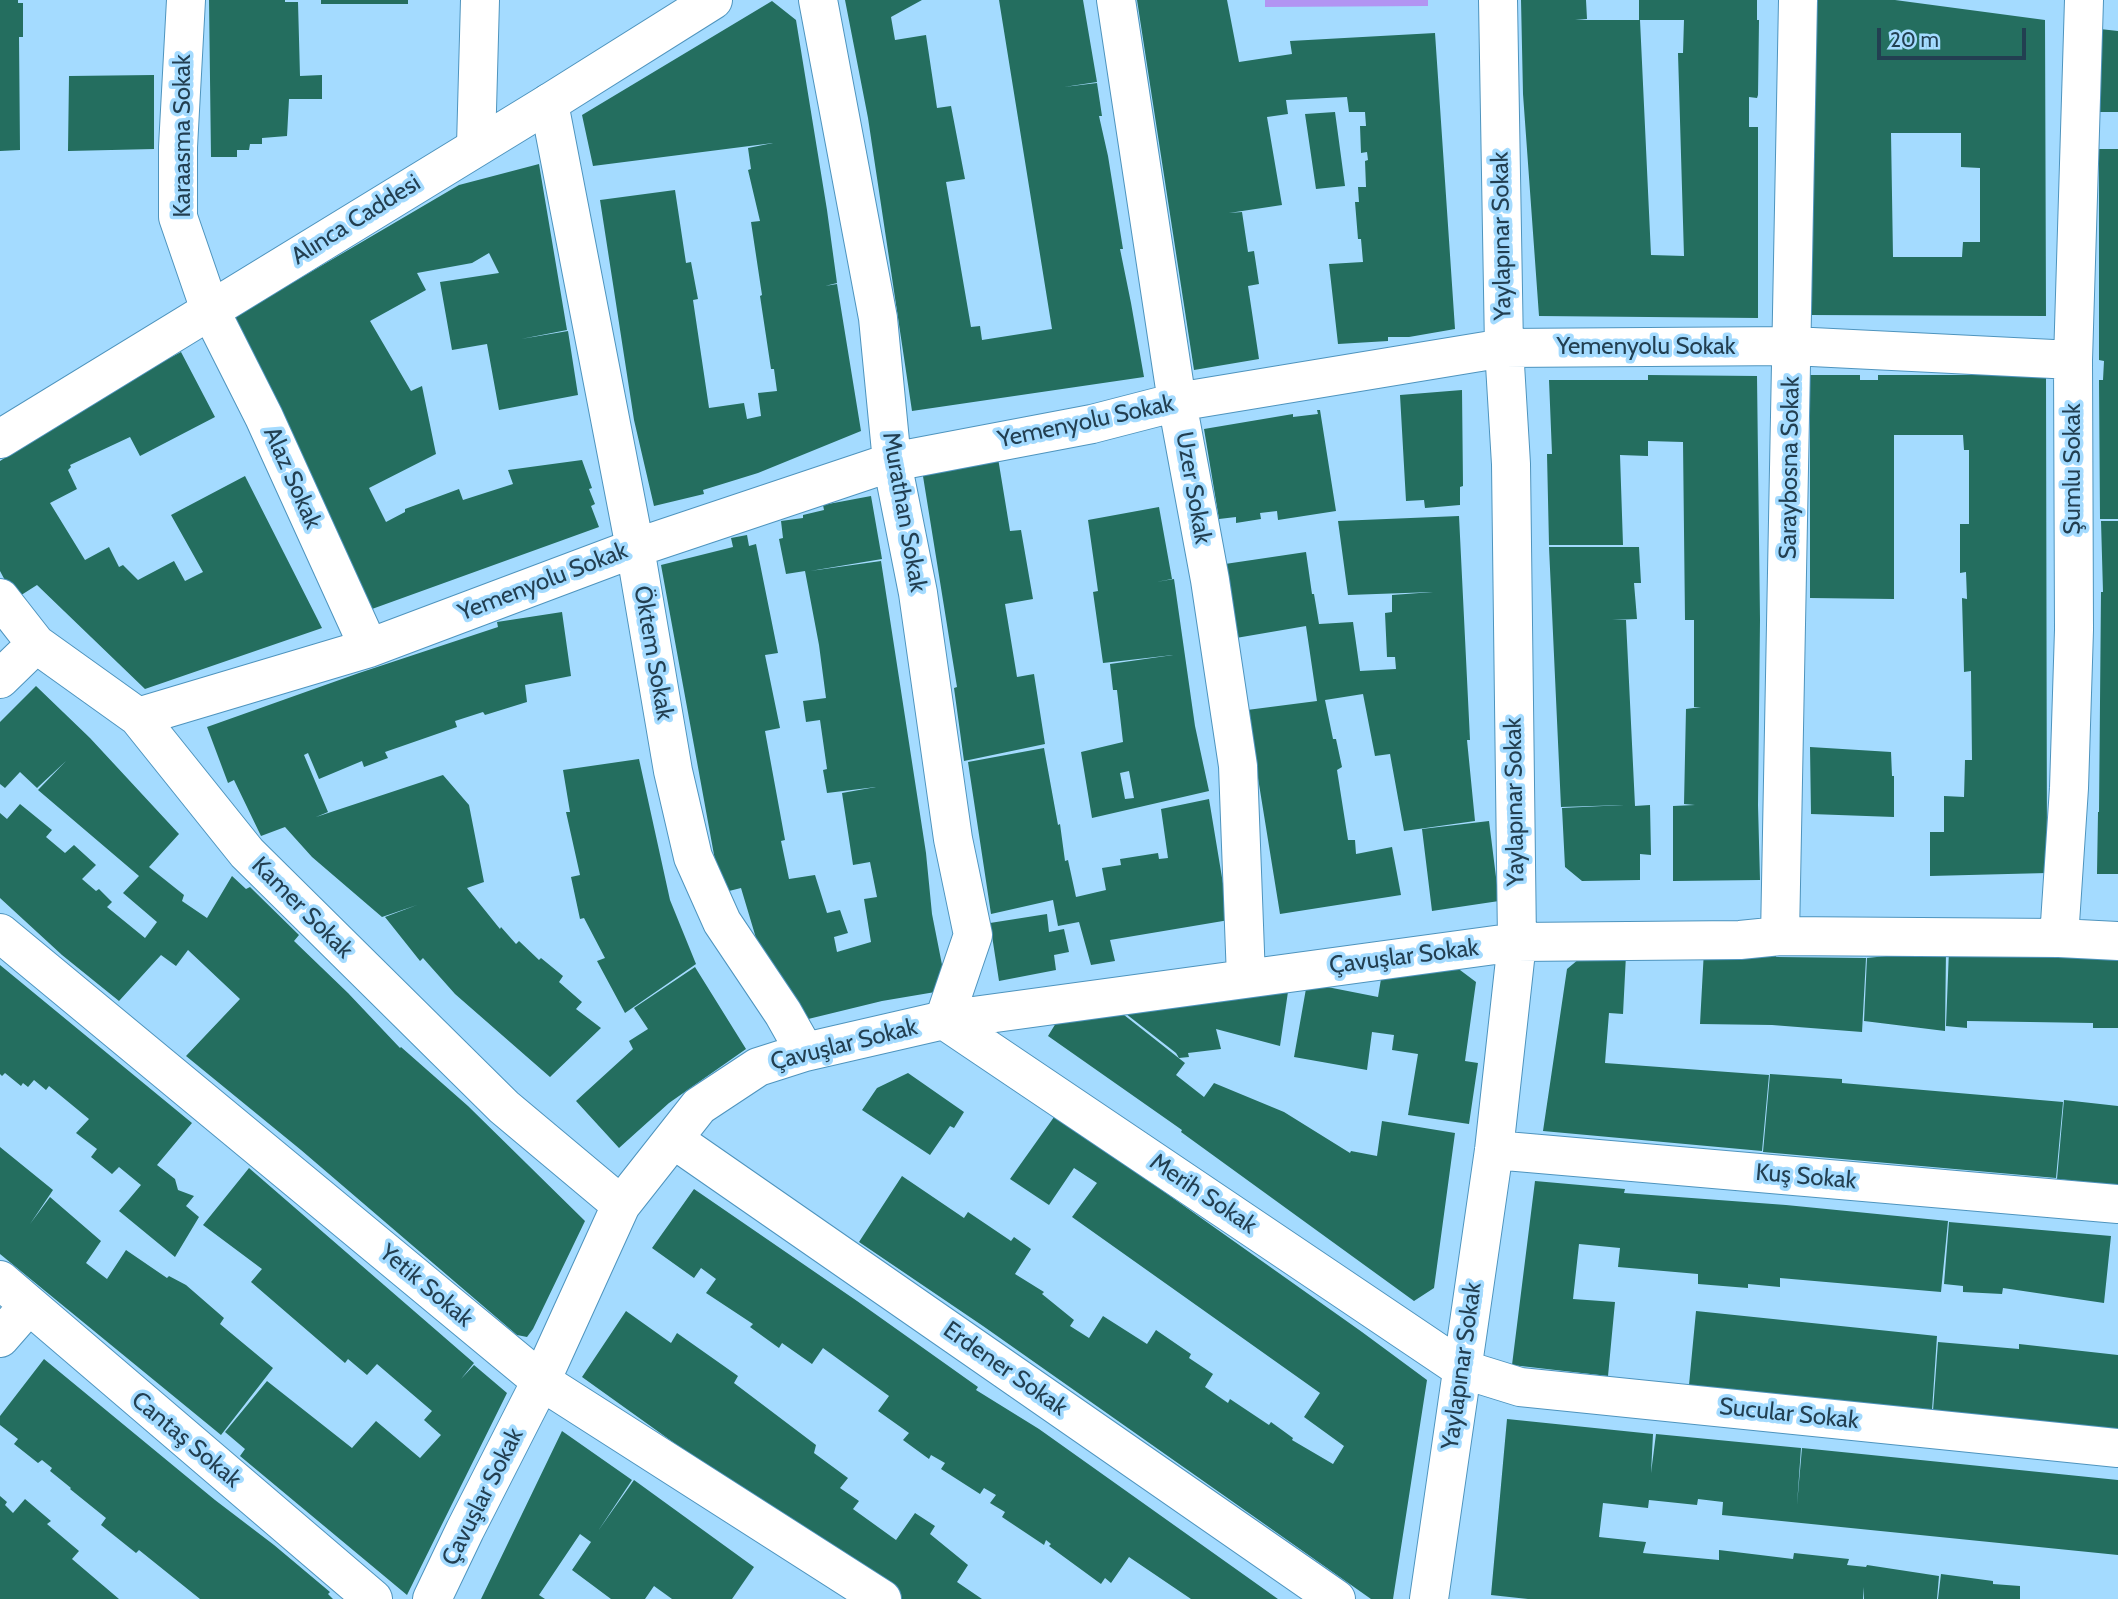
<!DOCTYPE html>
<html>
<head>
<meta charset="utf-8">
<style>
  body { margin:0 }
  #map { position:relative; width:2118px; height:1599px; overflow:hidden; background:#a4dbff; font-family:Cabin,sans-serif }
  canvas { display:block }
  .scale { position:absolute; left:1877px; top:28px; width:149px; height:32px; box-sizing:border-box; border:4px solid #223f51; border-top:0; padding-left:9px; font-size:21px; line-height:24px; white-space:nowrap; color:#223f51; -webkit-text-stroke:5px #a4dbff; paint-order:stroke }
</style>
</head>
<body>
<div id="map">
<canvas width="2118" height="1599"></canvas>
<div class="scale">20 m</div>
</div>
<script>
const ctx = document.querySelector('canvas').getContext('2d');
ctx.lineJoin = 'round';
function fillPath(path, color) { ctx.fillStyle = color; ctx.fill(path, 'evenodd'); }
const toPath = rows => new Path2D(rows.map(r => 'M' + r).join(''));
function stroke(path, color, width, dash) { ctx.strokeStyle = color; ctx.lineWidth = width; ctx.lineCap = dash ? 'butt' : 'round'; ctx.setLineDash(dash || []); ctx.stroke(path); }
function drawText(font, color, halo, rows, align = 'center') {
  ctx.font = font + ' Cabin,sans-serif'; ctx.lineWidth = 7; ctx.setLineDash([]); ctx.textBaseline = 'middle'; ctx.strokeStyle = halo; ctx.fillStyle = color; for (const [text, x, y, turn = 0] of rows) {
    ctx.save(); ctx.translate(x, y); ctx.rotate((+turn || 0) * Math.PI / 180); ctx.textAlign = isNaN(turn) ? turn : align; if (halo) ctx.strokeText(text, 0, 0); ctx.fillText(text, 0, 0); ctx.restore();
  }
}
const green = toPath([
  [1265,0,1428,0,1428,6,1265,7]
]);
const building = toPath([
  [0,0,18,0,18,3,23,3,23,37,19,37,20,150,0,151],
  [209,0,285,0,285,2,298,2,300,76,322,75,322,99,289,99,287,136,262,138,262,144,250,144,249,150,237,150,237,157,211,157],
  [321,0,408,0,408,4,321,4],
  [845,0,922,0,891,17,895,40,926,35,937,108,951,106,965,179,946,182,971,327,980,326,982,340,1052,329,999,0,1083,0,1097,82,1064,87,1097,83,1102,116,1099,116,1108,156,1123,249,1120,249,1131,303,1144,377,912,411,868,118],
  [1137,0,1227,0,1239,62,1292,54,1290,41,1435,33,1455,329,1409,337,1388,337,1388,341,1338,344,1329,264,1363,262,1361,239,1358,239,1355,202,1359,202,1358,187,1366,187,1365,161,1368,160,1367,152,1361,153,1360,126,1366,126,1365,112,1349,112,1347,97,1286,100,1288,114,1267,117,1282,205,1229,213,1242,212,1248,252,1254,251,1259,284,1248,286,1259,359,1194,370],
  [1521,0,1586,0,1587,19,1575,20,1640,20,1651,255,1684,256,1678,53,1683,53,1684,20,1639,20,1639,0,1757,0,1757,20,1759,20,1758,95,1757,98,1749,97,1749,127,1758,127,1758,318,1539,316,1523,94],
  [1812,0,1895,0,2045,20,2046,316,1810,315],
  [1891,133,1961,133,1961,167,1980,168,1980,242,1963,242,1962,257,1893,257],
  [772,1,796,20,827,210,837,283,825,286,837,284,861,431,758,473,703,490,704,494,654,506,634,420,600,200,675,190,686,263,691,262,698,299,693,300,709,408,744,403,747,419,761,416,758,393,777,391,774,369,771,369,760,296,762,295,751,222,760,221,748,170,751,169,748,148,773,143,593,166,582,115],
  [2100,29,2118,31,2118,112,2100,112],
  [154,75,154,149,68,151,69,76],
  [1335,112,1345,186,1316,189,1305,114],
  [2099,149,2118,149,2118,519,2100,519,2099,380,2103,380,2104,361,2099,360],
  [539,164,567,330,521,339,568,331,578,395,499,410,487,344,452,350,440,282,499,273,489,253,472,263,417,273,426,290,370,321,411,391,422,386,436,454,369,488,386,522,405,512,405,509,459,489,463,500,513,484,508,470,582,460,592,488,589,489,595,504,591,506,599,527,372,609,222,324,459,185],
  [181,352,215,417,140,456,130,437,70,465,71,467,68,470,77,489,50,503,85,560,109,547,119,567,123,565,138,580,174,561,185,581,203,572,171,515,245,476,322,628,145,689,37,585,15,599,0,571,0,461,122,383],
  [1648,375,1757,376,1760,620,1758,805,1760,880,1673,881,1673,806,1695,805,1684,804,1686,709,1701,707,1694,707,1694,620,1685,620,1683,442,1648,441,1648,456,1620,455,1623,545,1549,545,1547,454,1552,454,1549,380,1648,380],
  [1810,375,1860,375,1860,380,1878,380,1878,375,2046,375,2047,873,1930,876,1930,832,1944,832,1944,796,1964,797,1965,760,1972,760,1971,671,1964,672,1962,598,1967,599,1966,572,1960,573,1960,524,1969,524,1969,450,1964,450,1963,435,1894,435,1894,599,1810,598],
  [1462,390,1463,486,1460,487,1460,505,1425,508,1424,500,1406,501,1400,395],
  [1317,410,1320,410,1336,511,1278,520,1277,511,1260,513,1261,519,1236,523,1236,517,1219,519,1204,429,1293,414,1293,417,1318,414],
  [998,458,1010,531,1021,530,1033,599,1005,604,1017,677,1034,674,1045,744,964,761,954,688,957,687,922,470],
  [871,496,882,559,810,571,881,561,926,853,932,914,947,990,882,1001,800,1021,762,958,741,888,721,893,661,565,733,547,731,538,747,535,749,546,756,544,778,653,765,655,780,728,765,731,785,840,781,841,789,879,815,875,827,913,840,910,848,933,834,937,837,952,871,942,864,899,877,897,870,862,853,865,842,793,876,787,827,793,823,770,827,769,820,720,806,722,803,701,826,698,819,645,805,571,786,574,779,539,783,538,781,521,803,518,803,515,824,510,823,505],
  [1159,507,1172,579,1156,582,1174,579,1195,726,1209,791,1092,818,1081,752,1123,742,1117,690,1113,690,1110,664,1173,655,1103,663,1093,592,1098,591,1088,520],
  [1129,771,1134,798,1125,799,1120,773],
  [1459,516,1470,740,1467,740,1475,821,1404,831,1390,754,1375,756,1363,694,1325,700,1333,739,1336,739,1342,767,1337,770,1348,840,1355,840,1356,854,1392,847,1401,895,1280,914,1247,710,1317,701,1306,626,1236,638,1225,564,1306,552,1312,594,1314,594,1319,624,1353,622,1360,671,1396,669,1395,657,1387,657,1385,613,1392,612,1392,595,1433,592,1348,595,1338,521],
  [2101,521,2118,521,2118,874,2097,874,2098,812,2099,812,2101,592,2103,592],
  [1549,547,1639,547,1641,583,1634,583,1637,619,1612,620,1626,620,1635,806,1650,805,1651,855,1640,854,1640,880,1582,881,1565,867,1562,808,1624,805,1561,807],
  [562,612,571,676,525,685,527,702,485,715,483,712,455,721,457,727,385,752,388,758,364,767,362,761,319,779,308,753,304,755,328,812,316,817,443,775,469,805,484,882,467,888,500,929,501,927,516,944,519,941,539,960,541,958,563,976,559,982,582,1002,576,1009,601,1028,550,1077,455,994,423,958,420,961,385,917,417,905,382,917,312,857,285,827,261,836,234,780,228,783,207,727,359,673,498,627,497,622],
  [36,686,90,738,179,834,149,867,184,895,182,901,207,918,232,876,246,889,250,887,299,935,294,941,348,993,400,1048,401,1047,468,1106,585,1221,533,1329,527,1337,517,1335,301,1150,186,1056,240,999,188,950,176,966,161,955,119,1001,62,955,0,898,0,813,7,819,20,804,52,830,46,837,65,853,74,845,96,865,82,879,96,891,99,889,112,902,107,907,145,938,157,922,123,893,139,876,38,790,66,761,37,788,20,772,5,788,0,784,0,722],
  [1810,747,1891,752,1892,776,1894,776,1894,817,1811,814],
  [1044,748,1058,825,1060,824,1065,861,1068,860,1076,897,1106,890,1102,868,1121,865,1120,859,1158,853,1159,859,1168,858,1161,809,1209,799,1229,920,1110,940,1115,961,1091,965,1079,922,1058,926,1053,900,991,914,968,762],
  [639,759,670,900,696,964,625,1013,597,961,605,958,584,918,580,919,571,877,580,875,566,812,570,812,563,770],
  [1489,821,1499,901,1432,911,1422,829],
  [1047,914,1049,932,1064,929,1069,952,1054,955,1056,970,999,981,990,923],
  [1777,948,1776,957,1866,958,1862,1032,1772,1025,1700,1024,1704,950],
  [1946,950,1945,1031,1864,1021,1867,958],
  [1949,950,2118,952,2118,1028,2093,1028,2093,1023,1967,1021,1967,1028,1946,1026],
  [1585,954,1626,955,1623,1014,1609,1013,1605,1063,1769,1075,1762,1151,1543,1131,1567,969],
  [0,965,192,1123,157,1165,175,1179,178,1190,194,1196,186,1206,199,1217,175,1257,119,1211,141,1185,119,1167,112,1174,91,1157,97,1149,76,1133,89,1119,49,1086,46,1090,34,1080,28,1087,23,1083,21,1086,5,1073,2,1076,0,1074],
  [695,967,746,1049,669,1103,619,1148,576,1101,633,1049,629,1041,648,1029,634,1008],
  [1456,967,1476,982,1465,1061,1478,1063,1469,1124,1408,1115,1418,1054,1392,1050,1394,1035,1372,1032,1367,1070,1294,1057,1307,983,1378,997,1382,973],
  [1289,985,1280,1046,1216,1029,1221,1049,1188,1053,1189,1057,1179,1058,1176,1053,1121,1010],
  [1119,1011,1185,1063,1176,1075,1204,1097,1214,1083,1284,1112,1350,1153,1351,1151,1377,1156,1382,1121,1455,1133,1434,1288,1414,1301,1181,1132,1182,1130,1048,1036,1056,1023],
  [908,1073,964,1112,954,1128,950,1126,930,1155,862,1110,877,1088],
  [1770,1074,1842,1079,1842,1083,2063,1102,2056,1178,1763,1152],
  [2064,1100,2118,1106,2118,1185,2057,1179],
  [1059,1110,1115,1157,1362,1332,1427,1380,1393,1599,1371,1599,983,1326,859,1242,902,1176,964,1218,968,1212,1011,1241,1014,1237,1031,1249,1015,1274,1044,1292,1042,1294,1074,1320,1070,1326,1089,1338,1103,1316,1147,1344,1156,1330,1191,1354,1189,1358,1213,1374,1205,1387,1228,1403,1230,1399,1269,1425,1271,1422,1293,1438,1292,1440,1333,1464,1344,1446,1304,1417,1320,1393,1072,1217,1097,1183,1074,1168,1049,1205,1010,1179],
  [0,1147,53,1190,30,1224,50,1197,101,1241,86,1263,107,1279,126,1250,167,1278,169,1276,186,1285,224,1318,220,1324,273,1368,221,1435,0,1254],
  [249,1168,474,1363,461,1379,474,1365,507,1393,407,1595,240,1456,245,1449,225,1432,267,1381,352,1448,376,1421,420,1458,441,1435,424,1420,432,1411,377,1364,367,1375,348,1359,345,1363,251,1282,262,1269,203,1225],
  [1535,1181,1625,1189,1624,1193,1786,1205,1948,1221,1941,1292,1780,1278,1780,1287,1748,1284,1748,1288,1698,1284,1698,1274,1618,1267,1620,1248,1579,1244,1573,1299,1615,1302,1608,1376,1512,1365],
  [694,1189,857,1301,978,1387,976,1390,1039,1429,1278,1599,1191,1599,1129,1557,1111,1583,1105,1578,1101,1584,1049,1546,1051,1544,1046,1540,1044,1545,1002,1517,1005,1512,990,1503,996,1495,984,1488,980,1494,941,1469,945,1463,931,1455,929,1459,903,1440,909,1433,878,1411,889,1396,823,1348,812,1364,782,1343,779,1348,750,1327,753,1324,706,1293,716,1279,701,1268,694,1278,652,1248],
  [1949,1222,2111,1236,2104,1303,2003,1288,2002,1294,1963,1292,1963,1286,1944,1284],
  [626,1311,671,1343,677,1333,738,1376,734,1383,816,1445,814,1453,848,1478,840,1488,859,1501,853,1509,896,1540,915,1513,935,1526,930,1534,968,1565,957,1582,982,1599,892,1599,582,1377],
  [1696,1311,1937,1336,1932,1410,1689,1385],
  [1938,1342,2019,1349,2019,1344,2118,1355,2118,1429,1933,1411],
  [44,1359,215,1500,274,1545,330,1592,328,1594,333,1599,200,1599,139,1550,136,1553,101,1525,106,1518,70,1489,71,1488,50,1471,52,1468,42,1460,38,1463,14,1444,18,1439,0,1425,0,1416],
  [1507,1419,1653,1434,1651,1473,1656,1434,1801,1448,1797,1505,1802,1448,2118,1480,2118,1555,1722,1515,1723,1502,1698,1499,1697,1505,1649,1500,1648,1508,1603,1503,1599,1537,1646,1542,1643,1553,1719,1560,1719,1550,1793,1559,1794,1553,1849,1559,1847,1565,1866,1567,1867,1565,1939,1576,1937,1599,1864,1599,1864,1587,1863,1599,1528,1599,1491,1595],
  [562,1431,632,1480,598,1531,634,1480,754,1567,732,1599,672,1599,654,1586,645,1599,611,1599,572,1570,591,1542,580,1534,539,1595,545,1599,481,1599],
  [0,1496,7,1502,5,1505,13,1513,25,1499,51,1521,47,1524,79,1551,72,1559,119,1599,0,1599],
  [1941,1574,1993,1581,1993,1584,2020,1586,2020,1599,1938,1599]
]);
const minor = toPath([
  [186,0,178,147,178,217,210,310,264,417,369,648],
  [818,0,878,318,892,462,918,593,953,839,973,935,944,1020,1462,1369,1520,1387,2118,1448],
  [1116,0,1177,402,1210,580,1238,766,1246,978],
  [549,103,635,548,673,771,693,857,722,922,783,1013,805,1052],
  [476,146,480,0],
  [0,598,36,644,138,717,247,853,504,1107,621,1205],
  [0,679,36,644],
  [138,717,369,648,635,548,892,462,1092,424,1177,402,1504,348,1792,346,2073,360],
  [0,933,541,1381,882,1599],
  [1780,936,1798,0],
  [2059,938,2069,788,2074,630,2073,360,2084,0],
  [673,1139,1336,1599],
  [1494,1150,2118,1204],
  [0,1280,373,1599],
  [0,1338,28,1306],
  [432,1599,465,1530,541,1381,621,1205,699,1106,758,1067,805,1052,944,1020,1517,942,1740,940,1780,936,2059,938,2118,941],
  [1429,1599,1494,1150,1517,942,1511,464,1504,348,1498,0]
]);
const major = toPath([
  [0,439,549,103,713,0]
]);
const streetNames = [
  ["Karaasma Sokak",183,136,-90],
  ["Alınca Caddesi",356,220,-32],
  ["Yaylapınar Sokak",1502,236,-91],
  ["Yemenyolu Sokak",1646,347],
  ["Yemenyolu Sokak",1086,422,-12],
  ["Saraybosna Sokak",1790,468,-89],
  ["Şumlu Sokak",2073,469,-90],
  ["Alaz Sokak",292,478,66],
  ["Uzer Sokak",1193,488,80],
  ["Murathan Sokak",904,512,80],
  ["Yemenyolu Sokak",543,582,-21],
  ["Öktem Sokak",653,653,80],
  ["Yaylapınar Sokak",1515,802,-91],
  ["Kamer Sokak",302,908,45],
  ["Çavuşlar Sokak",1404,957,-7],
  ["Çavuşlar Sokak",844,1045,-14],
  ["Kuş Sokak",1806,1177,5],
  ["Merih Sokak",1203,1194,34],
  ["Yetik Sokak",426,1286,40],
  ["Yaylapınar Sokak",1462,1366,-82],
  ["Erdener Sokak",1005,1369,35],
  ["Sucular Sokak",1789,1414,6],
  ["Cantaş Sokak",186,1440,40],
  ["Çavuşlar Sokak",483,1497,-63]
];
fillPath(green, '#b294f2');
fillPath(building, '#246e5f');
stroke(minor, '#4e94be', 40);
stroke(major, '#4e94be', 40);
stroke(minor, '#fff', 38);
stroke(major, '#fff', 38);
drawText('24px', '#223f51', '#a4dbff', streetNames);
</script>
</body>
</html>
